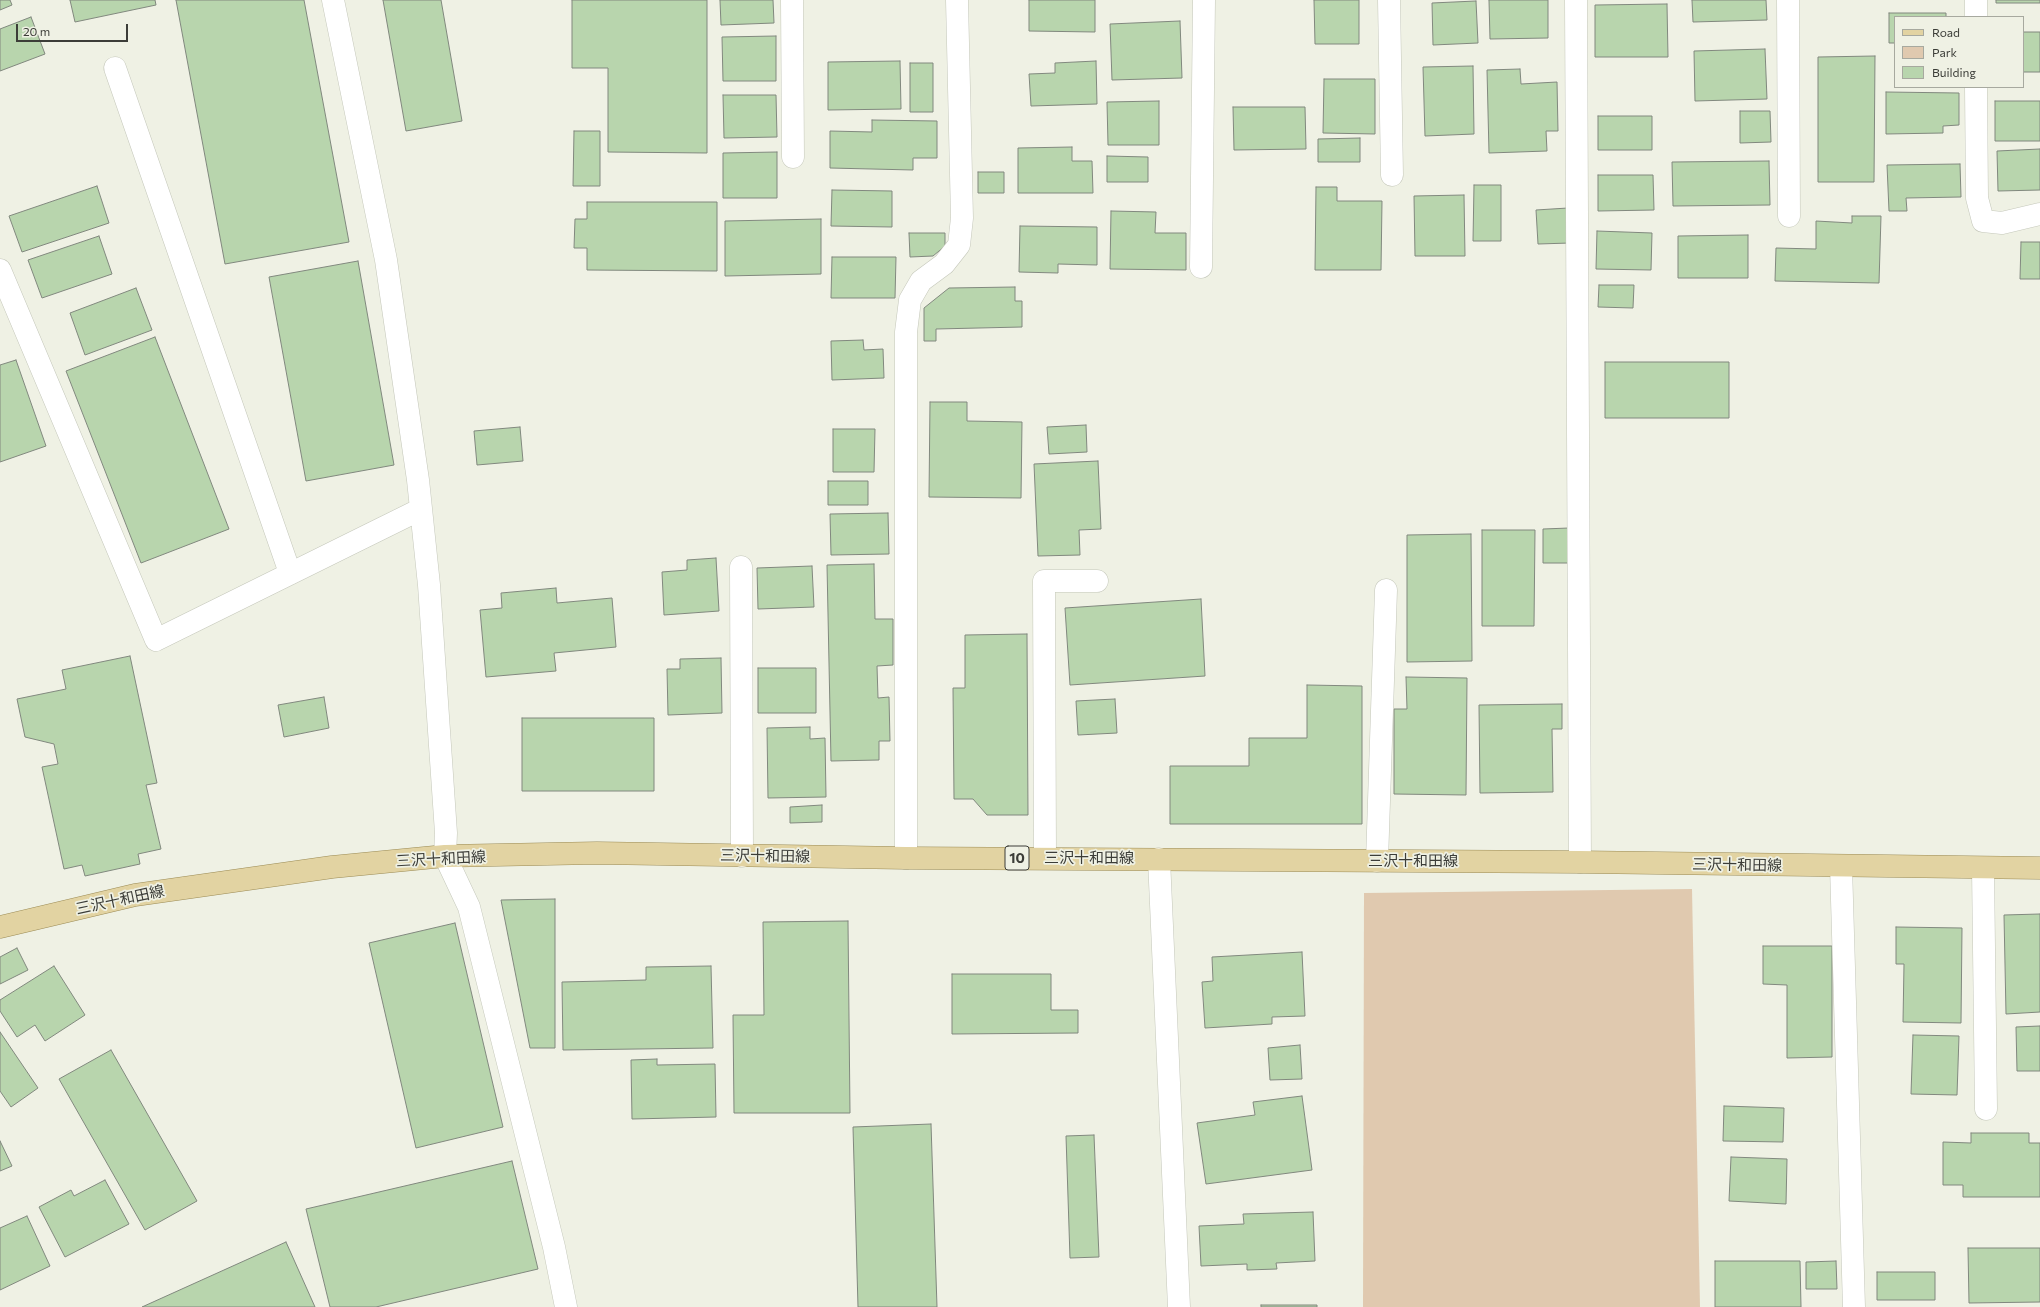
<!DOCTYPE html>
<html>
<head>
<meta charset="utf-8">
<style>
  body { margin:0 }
  #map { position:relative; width:2040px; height:1307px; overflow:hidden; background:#eff1e4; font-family:Commissioner,sans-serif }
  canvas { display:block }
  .legend { position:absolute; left:1894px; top:16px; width:130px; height:72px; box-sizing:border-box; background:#eff1e4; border:1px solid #a7a99f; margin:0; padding:5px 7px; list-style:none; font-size:12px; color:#3c3d38 }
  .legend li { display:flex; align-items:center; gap:8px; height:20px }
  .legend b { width:20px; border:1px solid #a7a99f }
  .scale { position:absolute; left:16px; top:24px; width:112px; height:18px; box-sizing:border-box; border:2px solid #3c3d38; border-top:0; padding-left:5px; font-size:12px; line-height:14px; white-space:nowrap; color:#3c3d38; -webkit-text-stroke:3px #eff1e4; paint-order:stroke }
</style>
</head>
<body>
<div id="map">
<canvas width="2040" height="1307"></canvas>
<ul class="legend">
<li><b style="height:5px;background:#e2d3a2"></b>Road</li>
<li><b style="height:11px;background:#e0c9af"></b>Park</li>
<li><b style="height:11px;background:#b8d5ad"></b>Building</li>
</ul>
<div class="scale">20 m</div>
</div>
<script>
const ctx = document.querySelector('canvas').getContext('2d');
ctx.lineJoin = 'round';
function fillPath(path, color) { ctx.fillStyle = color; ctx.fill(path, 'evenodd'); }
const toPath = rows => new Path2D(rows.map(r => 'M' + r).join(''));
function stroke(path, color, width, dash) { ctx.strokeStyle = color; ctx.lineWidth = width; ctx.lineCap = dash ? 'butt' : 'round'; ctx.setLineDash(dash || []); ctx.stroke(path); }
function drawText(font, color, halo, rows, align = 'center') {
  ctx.font = font + ' Commissioner,"Noto Sans JP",sans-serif'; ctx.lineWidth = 3.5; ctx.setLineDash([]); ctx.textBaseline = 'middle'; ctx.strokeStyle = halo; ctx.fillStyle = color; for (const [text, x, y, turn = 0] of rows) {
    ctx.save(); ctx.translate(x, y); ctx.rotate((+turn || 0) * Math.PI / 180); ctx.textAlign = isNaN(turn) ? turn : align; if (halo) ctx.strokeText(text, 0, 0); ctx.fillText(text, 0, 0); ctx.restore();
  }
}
const green = toPath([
  [1692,889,1700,1307,1363,1307,1364,893]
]);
const building = toPath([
  [0,0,10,0,12,5,0,10,0,0],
  [70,0,155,0,156,5,75,22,70,0],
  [176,0,304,0,349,242,225,264,176,0],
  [383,0,441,0,462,121,406,131,383,0],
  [572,0,707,0,707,153,608,152,608,68,572,68,572,0],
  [720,0,773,0,774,23,721,25,720,0],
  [1029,0,1095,0,1095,32,1029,31,1029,0],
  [1314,0,1359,0,1359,44,1315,44,1314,0],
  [1489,0,1548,0,1548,38,1490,39,1489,0],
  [1692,0,1766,0,1767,20,1693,22,1692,0],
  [1996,0,2040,0,2040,3,1996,3,1996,0],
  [1476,1,1478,43,1433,45,1432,3,1476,1],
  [1667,4,1668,57,1595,57,1595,5,1667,4],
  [1889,13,1946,13,1946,17,1895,17,1895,43,1889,43,1889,13],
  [31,17,45,54,0,71,0,29,31,17],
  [1180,21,1182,78,1112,80,1110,24,1180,21],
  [2023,32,2040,32,2040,72,2023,72,2023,32],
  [776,36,776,81,723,81,722,37,776,36],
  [1765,49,1767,99,1695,101,1694,51,1765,49],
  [1875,56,1874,182,1818,182,1818,57,1875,56],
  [900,61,901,109,828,110,828,62,900,61],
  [1096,61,1097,104,1031,106,1029,74,1055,73,1055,63,1096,61],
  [910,63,933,63,933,112,910,112,910,63],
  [1473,66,1474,134,1425,136,1423,67,1473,66],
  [1520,69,1521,84,1557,82,1558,131,1546,131,1547,151,1489,153,1487,70,1520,69],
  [1324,79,1375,79,1375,134,1323,133,1324,79],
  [1886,92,1959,93,1959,125,1943,126,1943,133,1886,134,1886,92],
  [723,95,776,95,777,137,724,138,723,95],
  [1159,101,1159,145,1108,145,1107,102,1159,101],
  [1995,101,2040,101,2040,141,1995,141,1995,101],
  [1233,107,1305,107,1306,149,1234,150,1233,107],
  [1740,111,1770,111,1771,142,1740,143,1740,111],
  [1598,116,1652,116,1652,150,1598,150,1598,116],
  [872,120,937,121,937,158,913,158,913,170,830,168,830,131,872,132,872,120],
  [574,131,600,131,600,186,573,186,574,131],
  [1360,138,1360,162,1318,162,1318,139,1360,138],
  [1072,147,1072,161,1092,161,1093,193,1018,193,1018,148,1072,147],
  [2040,149,2040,190,1998,191,1997,151,2040,149],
  [777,152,777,198,723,198,723,153,777,152],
  [1107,156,1148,157,1148,182,1107,182,1107,156],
  [1769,161,1770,205,1673,206,1672,162,1769,161],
  [1960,164,1961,197,1906,198,1907,211,1889,211,1887,165,1960,164],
  [978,172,1004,172,1004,193,978,193,978,172],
  [1598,175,1653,175,1654,210,1598,211,1598,175],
  [1474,185,1501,185,1501,241,1473,241,1474,185],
  [97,186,109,223,22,252,9,216,97,186],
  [1316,187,1337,187,1337,201,1382,201,1381,270,1315,270,1316,187],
  [832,190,892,191,892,227,831,226,832,190],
  [1464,195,1465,256,1415,256,1414,196,1464,195],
  [587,202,717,202,717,271,587,270,587,248,574,248,575,219,587,219,587,202],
  [1568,208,1570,243,1538,244,1536,210,1568,208],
  [1111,211,1156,212,1155,233,1186,233,1186,270,1110,269,1111,211],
  [1852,216,1881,216,1879,283,1775,281,1776,248,1816,249,1816,221,1852,223,1852,216],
  [821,219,821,274,725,276,725,221,821,219],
  [1020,226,1097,227,1097,265,1058,264,1058,273,1019,272,1020,226],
  [1597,231,1652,233,1651,270,1596,269,1597,231],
  [909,233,945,233,945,246,933,256,910,257,909,233],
  [1748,235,1748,278,1678,278,1678,236,1748,235],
  [99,236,112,274,42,298,28,260,99,236],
  [2021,242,2040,242,2040,279,2020,279,2021,242],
  [832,257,896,257,895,298,831,298,832,257],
  [358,261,394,465,306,481,269,277,358,261],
  [1599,285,1634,285,1633,308,1598,307,1599,285],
  [1015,287,1015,301,1022,301,1022,327,936,329,936,341,924,341,924,308,949,288,1015,287],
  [136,288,152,330,85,355,70,313,136,288],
  [155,337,229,529,141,563,66,371,155,337],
  [863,340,864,350,883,349,884,378,832,380,831,341,863,340],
  [16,360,46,446,0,462,0,365,16,360],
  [1605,362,1729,362,1729,418,1605,418,1605,362],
  [930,402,967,402,967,421,1022,422,1021,498,929,497,930,402],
  [1086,425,1087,452,1049,454,1047,427,1086,425],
  [520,427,523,461,477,465,474,431,520,427],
  [833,429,875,429,874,472,833,472,833,429],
  [1098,461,1101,529,1079,530,1080,555,1038,556,1034,464,1098,461],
  [828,481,868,481,868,505,828,505,828,481],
  [888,513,889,554,831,555,830,514,888,513],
  [1569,528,1569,563,1543,563,1543,529,1569,528],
  [1482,530,1535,530,1534,626,1482,626,1482,530],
  [1471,534,1472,661,1407,662,1407,535,1471,534],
  [716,558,719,611,664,615,662,572,687,570,687,560,716,558],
  [874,564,875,619,893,619,893,665,877,666,878,698,889,697,890,741,879,741,879,760,831,761,827,565,874,564],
  [812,566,814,607,758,609,757,568,812,566],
  [556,588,557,603,612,598,616,647,554,653,556,671,486,677,480,610,502,608,501,593,556,588],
  [1201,599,1205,676,1070,685,1065,608,1201,599],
  [1027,634,1028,815,987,815,973,799,954,799,953,688,965,688,965,635,1027,634],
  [130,656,157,783,146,785,161,849,138,854,140,864,85,876,82,865,64,869,42,767,58,764,54,744,25,737,17,699,66,689,62,670,130,656],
  [721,658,722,713,668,715,667,669,680,669,680,659,721,658],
  [758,668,816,668,816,713,758,713,758,668],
  [1406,677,1467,678,1466,795,1394,794,1394,709,1407,709,1406,677],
  [1307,685,1362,686,1362,824,1170,824,1170,766,1249,766,1249,738,1307,738,1307,685],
  [324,697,329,728,284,737,278,705,324,697],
  [1115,699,1117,733,1078,735,1076,701,1115,699],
  [1562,704,1562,729,1552,729,1553,792,1480,793,1479,705,1562,704],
  [522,718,654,718,654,791,522,791,522,718],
  [810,727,810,739,825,738,826,797,768,798,767,728,810,727],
  [822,805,822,822,790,823,790,807,822,805],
  [555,899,555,1048,530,1048,501,900,555,899],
  [2040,914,2040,1012,2006,1014,2004,915,2040,914],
  [848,921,850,1113,734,1113,733,1015,764,1015,763,922,848,921],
  [455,923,503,1127,416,1148,369,943,455,923],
  [1896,927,1962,928,1961,1023,1903,1022,1904,964,1896,964,1896,927],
  [1763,946,1832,946,1832,1057,1787,1058,1787,985,1763,984,1763,946],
  [17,948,28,970,0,984,0,957,17,948],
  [1302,952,1305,1016,1272,1017,1272,1024,1205,1028,1202,982,1213,981,1212,957,1302,952],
  [54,966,85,1015,45,1041,35,1025,17,1037,0,1011,0,1000,54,966],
  [711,966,713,1048,563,1050,562,982,646,980,646,967,711,966],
  [952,974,1051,974,1051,1010,1078,1010,1078,1033,952,1034,952,974],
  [2040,1026,2040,1071,2017,1071,2016,1027,2040,1026],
  [0,1032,38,1088,11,1107,0,1091,0,1032],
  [1913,1035,1959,1036,1957,1095,1911,1094,1913,1035],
  [1300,1045,1302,1079,1270,1080,1268,1048,1300,1045],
  [111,1050,197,1201,145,1230,59,1079,111,1050],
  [657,1059,657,1065,715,1064,716,1117,632,1119,631,1060,657,1059],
  [1302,1096,1312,1170,1206,1184,1197,1123,1255,1115,1253,1102,1302,1096],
  [1724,1106,1784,1108,1783,1142,1723,1141,1724,1106],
  [931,1124,937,1307,858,1307,853,1127,931,1124],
  [1971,1133,2029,1133,2029,1143,2040,1143,2040,1197,1963,1197,1963,1185,1943,1185,1943,1142,1971,1143,1971,1133],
  [1094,1135,1099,1257,1070,1258,1066,1136,1094,1135],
  [0,1141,12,1166,0,1171,0,1141],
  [1731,1157,1787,1159,1786,1204,1729,1201,1731,1157],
  [512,1161,538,1269,376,1307,330,1307,306,1209,512,1161],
  [105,1180,129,1224,65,1257,39,1207,71,1190,74,1196,105,1180],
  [1313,1212,1315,1261,1276,1263,1277,1269,1247,1270,1247,1264,1201,1266,1199,1226,1244,1224,1243,1214,1313,1212],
  [27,1216,50,1266,0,1290,0,1228,27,1216],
  [286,1242,315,1307,142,1307,286,1242],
  [1968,1248,2040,1248,2040,1302,1969,1303,1968,1248],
  [1715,1261,1800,1261,1801,1307,1715,1307,1715,1261],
  [1836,1261,1837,1289,1806,1289,1806,1262,1836,1261],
  [1877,1272,1935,1272,1935,1300,1877,1300,1877,1272],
  [1261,1305,1317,1305,1317,1307,1261,1307,1261,1305]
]);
const service = toPath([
  [115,68,290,573],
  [741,567,742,856],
  [1045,858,1044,581,1097,581],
  [1377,861,1386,590],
  [1983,868,1986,1109]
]);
const minor = toPath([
  [333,0,386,260,418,480,429,585,446,833,445,856,469,907,554,1247,566,1307],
  [792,0,793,157],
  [1389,0,1392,175],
  [1576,0,1580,862],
  [1788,0,1789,216],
  [1976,0,1976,17],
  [1976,87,1977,198,1983,221,2002,223,2040,214],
  [1201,267,1204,0],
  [0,270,156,640,421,509],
  [906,858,906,332,910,300,921,281,944,264,959,245,962,218,957,0],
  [1159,859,1179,1307],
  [1841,866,1854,1307]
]);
const primary = toPath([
  [0,927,135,895,332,867,445,856,597,853,906,858,1580,862,2040,868]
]);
const shields = [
  [1017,858,24]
];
const shieldNames = [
  ["10",1017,858]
];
const streetNames = [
  ["三沢十和田線",765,856,1],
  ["三沢十和田線",1089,858],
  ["三沢十和田線",441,859,-3],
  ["三沢十和田線",1413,861],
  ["三沢十和田線",1737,865,1],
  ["三沢十和田線",120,900,-12]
];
fillPath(green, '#e0c9af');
fillPath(building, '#b8d5ad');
stroke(building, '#81887e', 1);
stroke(service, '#c4c7ba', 23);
stroke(minor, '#c4c7ba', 23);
stroke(primary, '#9b8b55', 23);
stroke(service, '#fff', 22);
stroke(minor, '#fff', 22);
stroke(primary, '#e2d3a2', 22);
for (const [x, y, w] of shields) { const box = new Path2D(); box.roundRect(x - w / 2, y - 12, w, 24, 3); ctx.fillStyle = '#eff1e4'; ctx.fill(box); stroke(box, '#3c3d38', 1); }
drawText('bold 14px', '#3c3d38', null, shieldNames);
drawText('15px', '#3c3d38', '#eff1e4', streetNames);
</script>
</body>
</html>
